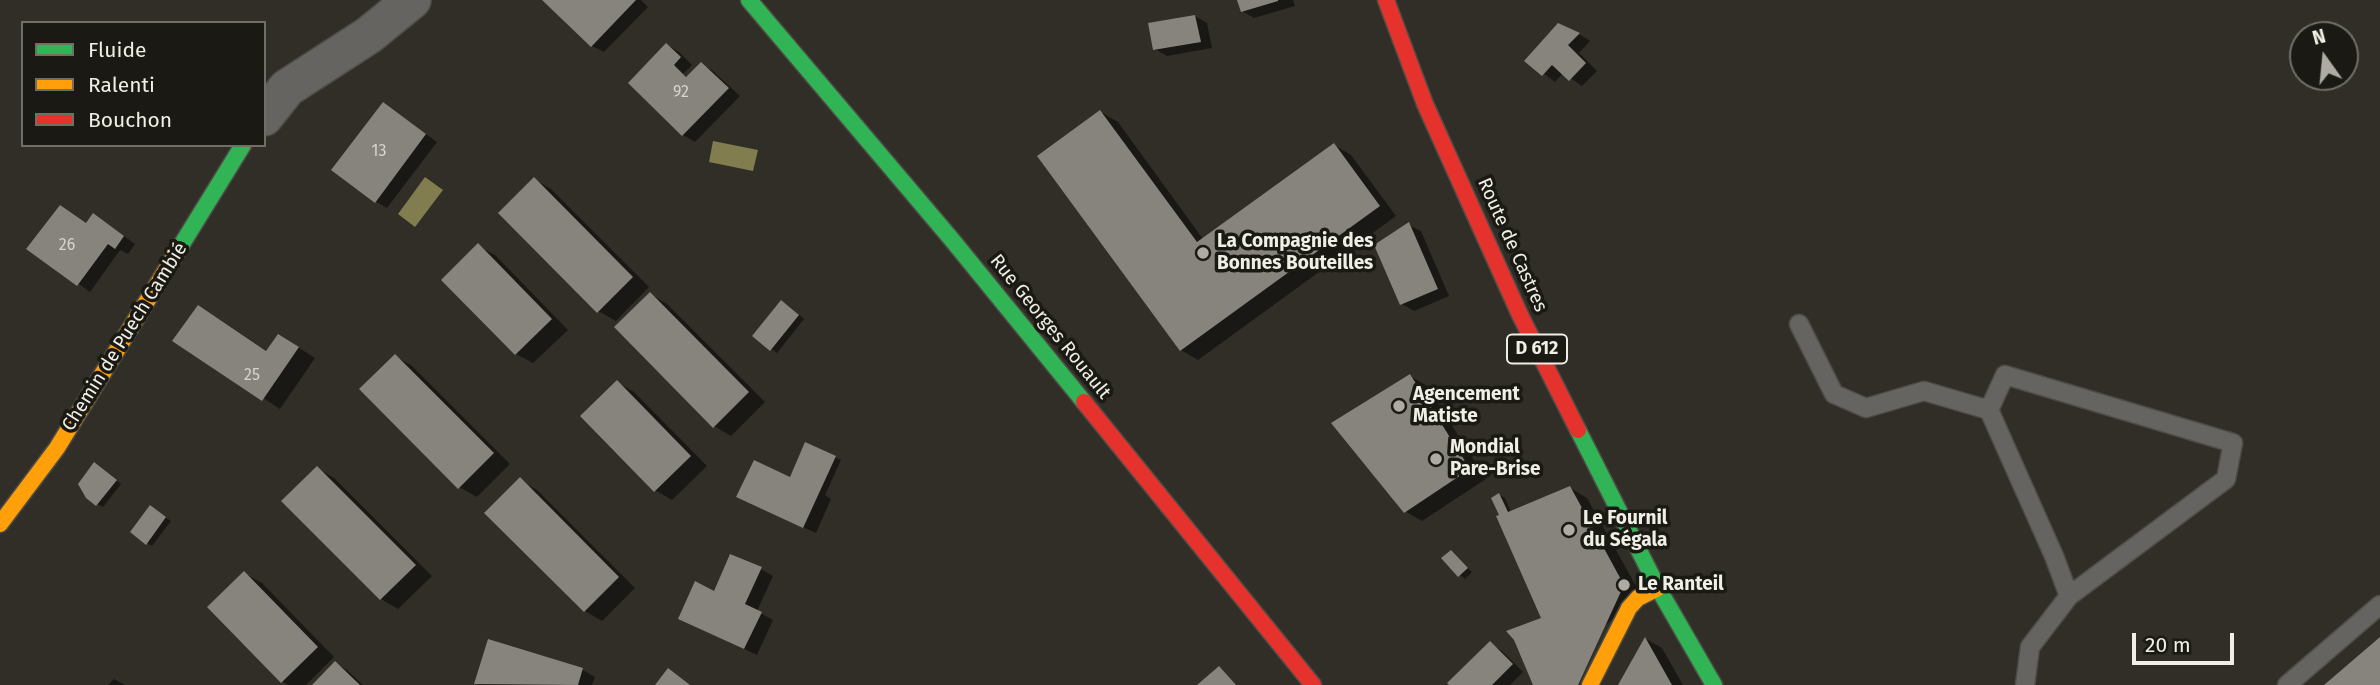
<!DOCTYPE html>
<html>
<head>
<meta charset="utf-8">
<style>
  body { margin:0 }
  #map { position:relative; width:2380px; height:685px; overflow:hidden; background:#302e26; font-family:"Fira Sans",sans-serif }
  canvas { display:block }
  .legend { position:absolute; left:21px; top:21px; width:245px; height:126px; box-sizing:border-box; background:#1a1913; border:2px solid #706f67; margin:0; padding:9px 12px; list-style:none; font-size:21px; color:#f0efe6 }
  .legend li { display:flex; align-items:center; gap:14px; height:35px }
  .legend b { width:35px; border:2px solid #706f67 }
  .north { position:absolute; left:2289px; top:21px; width:70px; height:70px; box-sizing:border-box; background:#1a1913; border:2px solid #706f67; border-radius:50%; rotate:345deg; font-size:19px; font-weight:700; line-height:28px; text-align:center; color:#f0efe6 }
  .north::after { content:''; display:block; margin:auto; width:24px; height:32px; background:#adaba3; clip-path:polygon(50% 0,100% 100%,50% 72%,0 100%) }
  .scale { position:absolute; left:2132px; top:633px; width:102px; height:32px; box-sizing:border-box; border:4px solid #f0efe6; border-top:0; padding-left:9px; font-size:21px; line-height:24px; white-space:nowrap; color:#f0efe6; -webkit-text-stroke:5px #1a1913; paint-order:stroke }
</style>
</head>
<body>
<div id="map">
<canvas width="2380" height="685"></canvas>
<ul class="legend">
<li><b style="height:9px;background:#30b455"></b>Fluide</li>
<li><b style="height:9px;background:#ff9f0a"></b>Ralenti</li>
<li><b style="height:9px;background:#e5322d"></b>Bouchon</li>
</ul>
<div class="north">N</div>
<div class="scale">20 m</div>
</div>
<script>
const ctx = document.querySelector('canvas').getContext('2d');
ctx.lineJoin = 'round';
function fillPath(path, color) { ctx.fillStyle = color; ctx.fill(path, 'evenodd'); }
const toPath = rows => new Path2D(rows.map(r => 'M' + r).join(''));
function stroke(path, color, width, dash) { ctx.strokeStyle = color; ctx.lineWidth = width; ctx.lineCap = dash ? 'butt' : 'round'; ctx.setLineDash(dash || []); ctx.stroke(path); }
function drawText(font, color, halo, rows, align = 'center') {
  ctx.font = font + ' "Fira Sans",sans-serif'; ctx.lineWidth = 7; ctx.setLineDash([]); ctx.textBaseline = 'middle'; ctx.strokeStyle = halo; ctx.fillStyle = color; for (const [text, x, y, turn = 0] of rows) {
    ctx.save(); ctx.translate(x, y); ctx.rotate((+turn || 0) * Math.PI / 180); ctx.textAlign = isNaN(turn) ? turn : align; if (halo) ctx.strokeText(text, 0, 0); ctx.fillText(text, 0, 0); ctx.restore();
  }
}
const water = toPath([
  [713,141,758,150,753,171,709,162],
  [425,177,443,190,415,227,398,214]
]);
const shadow = toPath([
  [545,0,641,0,648,7,604,52,592,46],
  [1239,0,1293,0,1295,6,1254,18,1242,11],
  [1195,16,1207,23,1212,48,1167,56,1155,49],
  [1579,34,1590,41,1579,53,1597,71,1582,86,1563,73,1555,82,1527,61],
  [667,45,679,52,692,65,683,74,688,78,701,64,713,71,740,96,695,142,683,135,646,100],
  [384,104,437,142,387,208,375,201],
  [1101,112,1118,122,1203,239,1334,145,1351,155,1396,216,1198,360,1181,350],
  [534,179,551,189,649,287,616,321,598,311],
  [106,223,135,244,128,254,120,250,90,292,29,248,87,225],
  [1409,225,1421,231,1449,296,1414,311,1402,304],
  [478,246,495,255,568,330,533,363,516,354],
  [650,294,667,304,765,402,731,436,714,426],
  [787,305,804,319,777,353,754,336],
  [216,317,268,352,296,346,315,358,280,409,174,340],
  [395,356,412,366,510,464,477,497,459,487],
  [1410,376,1427,386,1486,479,1422,521,1405,511],
  [617,382,634,392,707,466,672,500,655,490],
  [835,457,841,460,825,495,831,499,816,533,751,504,791,479],
  [101,468,121,484,103,507,97,504],
  [317,468,334,478,432,576,398,609,381,599,283,501],
  [520,480,537,490,635,588,602,621,585,611],
  [1570,488,1587,498,1641,595,1535,685,1543,619,1503,516,1499,495,1505,498,1511,512],
  [156,511,171,521,152,546,147,543],
  [1451,552,1472,572,1465,579,1460,575],
  [761,569,773,576,757,611,773,620,757,655,692,625,715,593],
  [244,573,262,583,334,657,306,685,288,685,282,681],
  [1646,639,1662,648,1683,685,1620,685],
  [489,641,583,670,595,677,592,685,479,685,476,683],
  [1490,644,1502,651,1523,672,1510,685,1451,685],
  [336,664,347,670,363,685,315,685],
  [114,679,125,685,108,685]
]);
const building = toPath([
  [542,0,636,0,591,47],
  [1237,0,1278,0,1278,1,1241,12],
  [1195,15,1201,42,1153,50,1148,23],
  [1558,23,1580,33,1568,45,1586,63,1569,81,1552,65,1542,76,1524,61],
  [666,43,681,57,674,65,686,77,701,62,729,88,682,136,628,83],
  [383,102,426,134,375,203,331,170],
  [1100,110,1197,242,1334,143,1380,206,1180,351,1037,156],
  [534,177,633,277,597,313,498,213],
  [60,205,86,223,93,213,124,236,115,249,108,244,77,286,26,249],
  [1409,222,1438,289,1400,305,1374,245],
  [478,243,552,319,515,355,441,280],
  [650,292,749,392,713,428,614,327],
  [781,300,799,315,770,351,752,336],
  [198,305,266,351,278,334,299,347,262,401,172,341],
  [395,354,494,453,458,489,359,389],
  [1410,374,1470,469,1404,513,1331,423],
  [617,380,691,456,654,492,580,416],
  [805,442,836,456,803,528,736,497,754,460,790,477],
  [94,462,117,480,96,506,86,498,78,484],
  [317,466,416,565,380,600,281,501],
  [520,477,619,577,584,612,484,513],
  [1570,486,1624,585,1578,685,1533,685,1514,640,1506,631,1541,618,1496,516,1499,515,1491,498,1499,493,1508,512],
  [150,505,166,517,146,545,130,532],
  [1451,550,1468,568,1458,577,1441,558],
  [730,554,762,567,745,604,762,612,744,649,678,619,695,581,714,591],
  [244,571,318,647,281,683,207,607],
  [1645,637,1672,685,1618,685],
  [2380,637,2380,685,2324,685],
  [488,639,583,668,578,685,474,684],
  [1490,641,1513,664,1492,685,1449,685,1447,683],
  [335,661,360,685,312,685],
  [1219,666,1236,685,1197,685],
  [668,668,690,685,655,685]
]);
const lane = toPath([
  [1799,324,1834,394,1866,408,1924,391,1989,410],
  [2025,685,2030,647,2069,596,2226,479,2233,443,2005,375,1989,410,2054,556,2069,596],
  [2287,685,2380,605]
]);
const street = toPath([
  [264,117,287,88,369,35,412,0]
]);
const fast = toPath([
  [749,0,953,241,1084,402],
  [177,252,243,145],
  [1578,430,1658,588,1714,685]
]);
const slow = toPath([
  [0,524,57,448,177,252],
  [1590,685,1629,608,1638,598,1658,588]
]);
const jam = toPath([
  [1386,0,1425,104,1520,315,1578,430],
  [1084,402,1313,685]
]);
const markers = [
  [1203,253,7,"#adaba3"],
  [1399,406,7,"#adaba3"],
  [1436,459,7,"#adaba3"],
  [1569,530,7,"#adaba3"],
  [1624,585,7,"#adaba3"]
];
const numberNames = [
  ["92",681,93],
  ["13",379,152],
  ["26",67,246],
  ["25",252,376]
];
const shields = [
  [1537,349,60]
];
const shieldNames = [
  ["D 612",1537,349]
];
const poiNames = [
  ["La Compagnie des",1217,242],
  ["Bonnes Bouteilles",1217,264],
  ["Agencement",1413,395],
  ["Matiste",1413,417],
  ["Mondial",1450,448],
  ["Pare-Brise",1450,470],
  ["Le Fournil",1583,519],
  ["du Ségala",1583,541],
  ["Le Ranteil",1638,585]
];
const streetNames = [
  ["Route de Castres",1512,245,66],
  ["Rue Georges Rouault",1050,327,51],
  ["Chemin de Puech Cambié",125,337,-58]
];
fillPath(water, '#827d4f');
fillPath(shadow, '#0007');
fillPath(building, '#86847d');
stroke(lane, '#4e4c46', 21);
stroke(street, '#4e4c46', 40);
stroke(fast, '#4e4c46', 19);
stroke(slow, '#4e4c46', 19);
stroke(jam, '#4e4c46', 19);
stroke(lane, '#656461', 18);
stroke(street, '#656461', 37);
stroke(fast, '#30b455', 16);
stroke(slow, '#ff9f0a', 16);
stroke(jam, '#e5322d', 16);
for (const [x, y, r, color] of markers) { const dot = new Path2D(); dot.arc(x, y, r, 0, 2 * Math.PI); ctx.fillStyle = color; ctx.fill(dot); stroke(dot, '#1a1913', 2.5); }
drawText('16px', '#d6d4cc', null, numberNames);
for (const [x, y, w] of shields) { const box = new Path2D(); box.roundRect(x - w / 2, y - 14.5, w, 29, 5); ctx.fillStyle = '#1a1913'; ctx.fill(box); stroke(box, '#f0efe6', 2); }
drawText('bold 18px', '#f0efe6', null, shieldNames);
drawText('bold 19px', '#f0efe6', '#1a1913', poiNames, 'left');
drawText('19px', '#f0efe6', '#1a1913', streetNames);
</script>
</body>
</html>
